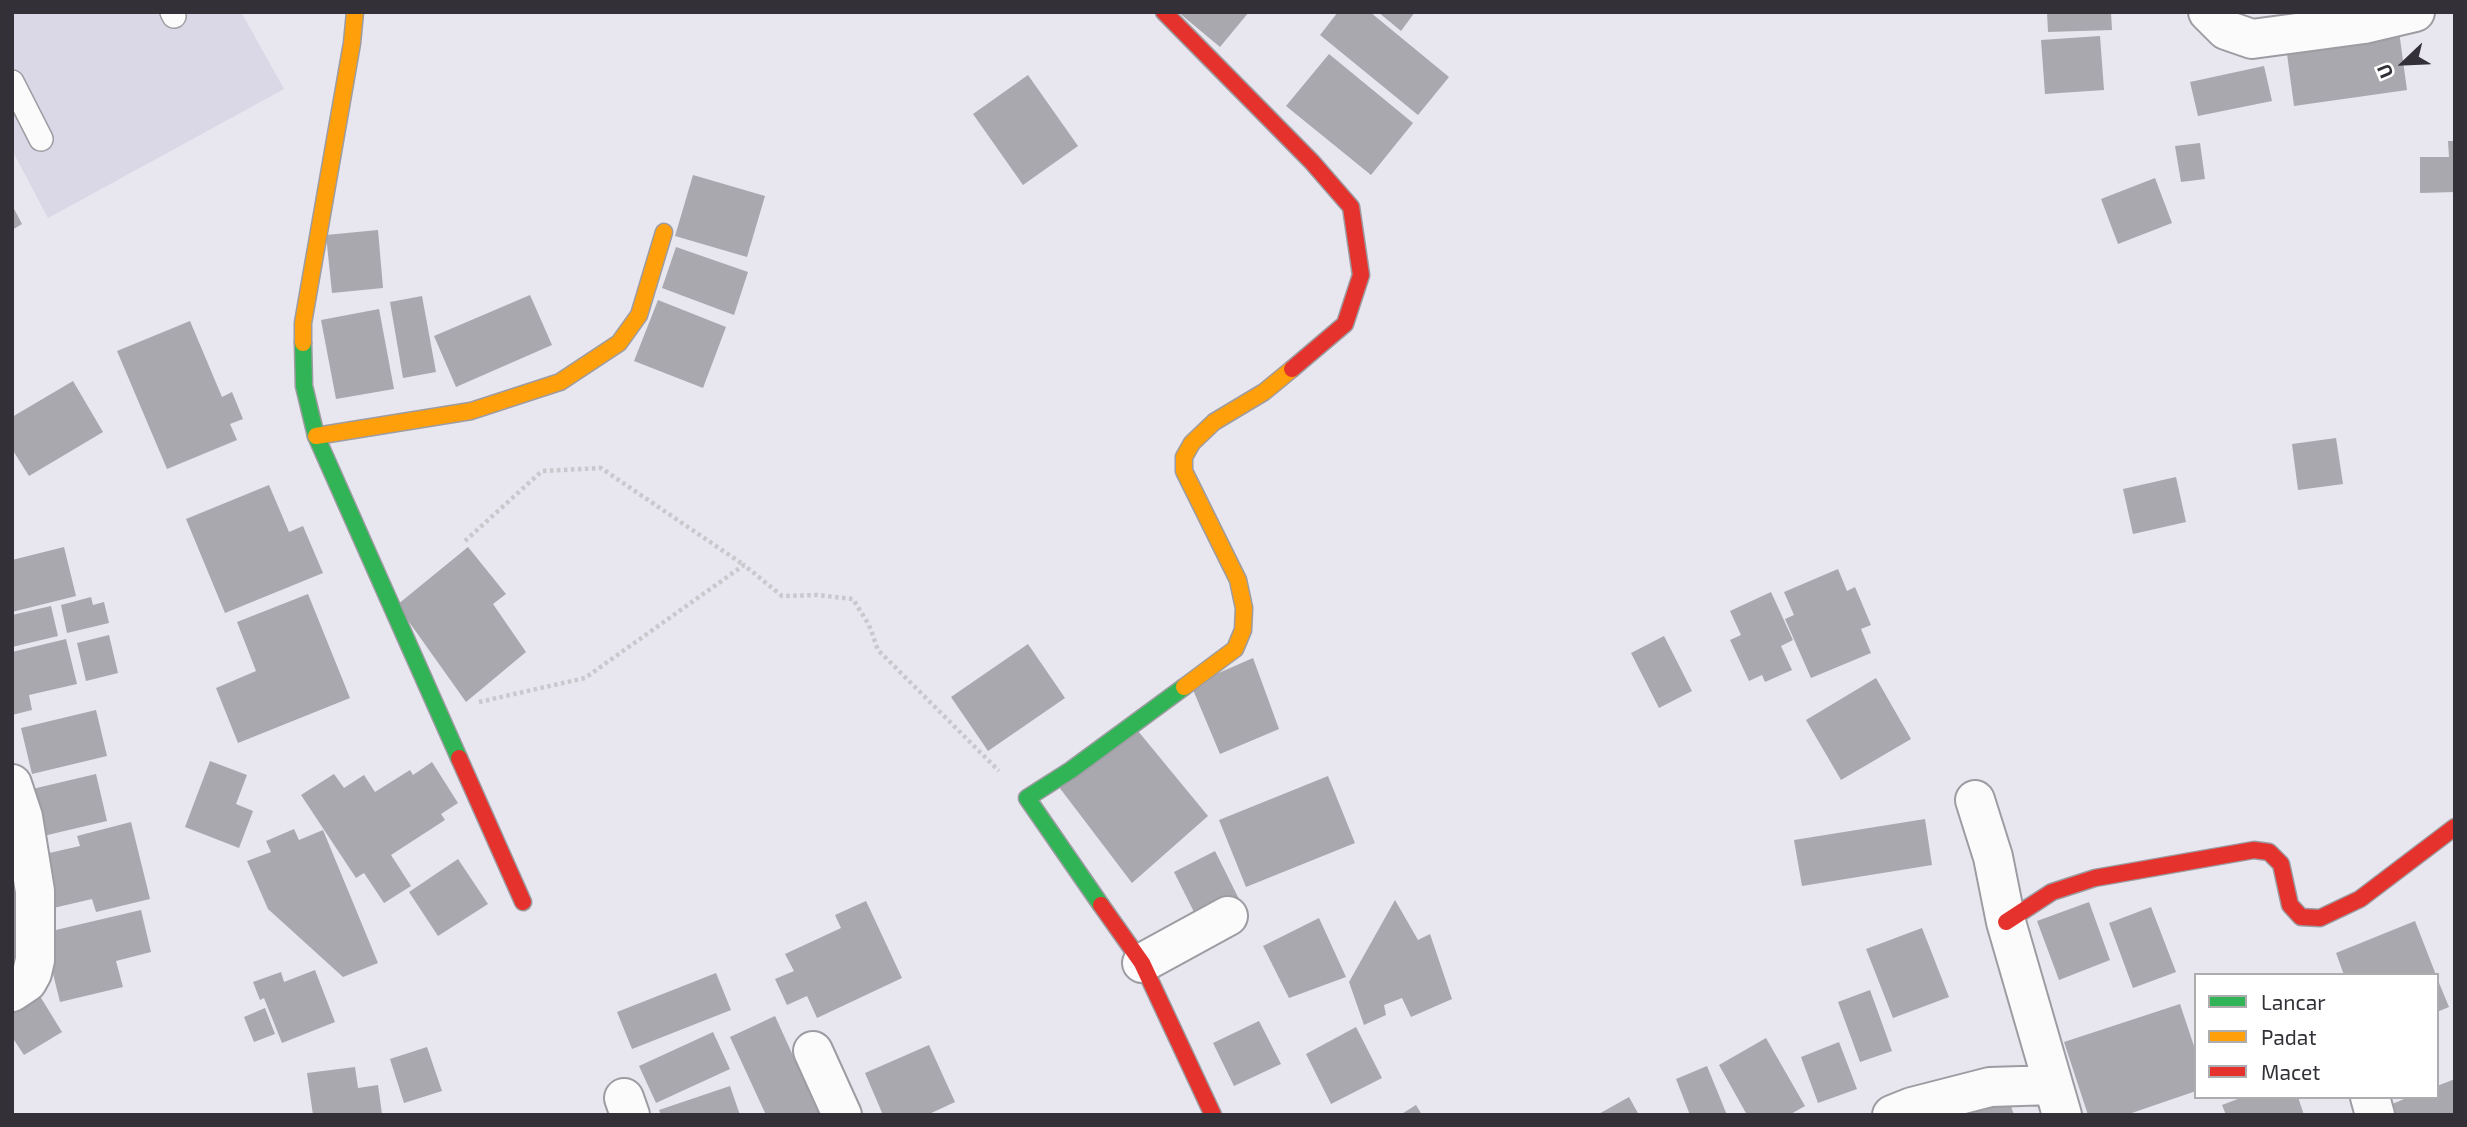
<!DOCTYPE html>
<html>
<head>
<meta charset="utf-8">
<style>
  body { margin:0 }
  #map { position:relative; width:2467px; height:1127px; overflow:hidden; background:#e8e6ee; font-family:"Exo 2",sans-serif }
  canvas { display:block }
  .frame { position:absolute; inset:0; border:14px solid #333137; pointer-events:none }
  .legend { position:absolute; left:2194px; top:973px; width:245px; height:126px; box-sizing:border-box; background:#fff; border:2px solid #adadaf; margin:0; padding:9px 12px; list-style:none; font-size:21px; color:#333137 }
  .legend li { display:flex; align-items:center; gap:14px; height:35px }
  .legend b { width:35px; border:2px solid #adadaf }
  .north { position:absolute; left:2369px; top:28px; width:70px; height:70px; -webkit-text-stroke:5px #fff; paint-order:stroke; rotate:247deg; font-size:19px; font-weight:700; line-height:28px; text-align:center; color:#333137 }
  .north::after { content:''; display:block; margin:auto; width:24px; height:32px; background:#333137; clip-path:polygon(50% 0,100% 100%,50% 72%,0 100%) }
</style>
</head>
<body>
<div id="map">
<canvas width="2467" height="1127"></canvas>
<div class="frame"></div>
<ul class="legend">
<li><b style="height:9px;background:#30b455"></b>Lancar</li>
<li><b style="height:9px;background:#ff9f0a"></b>Padat</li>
<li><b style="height:9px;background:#e5322d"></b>Macet</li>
</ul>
<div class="north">U</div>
</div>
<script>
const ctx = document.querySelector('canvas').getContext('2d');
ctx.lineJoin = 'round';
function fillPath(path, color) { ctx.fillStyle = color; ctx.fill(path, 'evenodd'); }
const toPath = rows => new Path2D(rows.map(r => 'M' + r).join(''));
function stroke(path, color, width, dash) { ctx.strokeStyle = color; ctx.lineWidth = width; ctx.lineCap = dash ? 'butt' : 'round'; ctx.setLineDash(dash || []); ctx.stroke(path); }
const built = toPath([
  [12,12,241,12,284,89,48,218,12,150]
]);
const building = toPath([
  [1178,12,1249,12,1220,47],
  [1338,12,1370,12,1449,77,1418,115,1320,35],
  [1378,12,1415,12,1401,31],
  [2047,12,2111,12,2112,30,2048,32],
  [2398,24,2407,90,2294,106,2285,39],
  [2100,36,2104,90,2045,94,2041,40],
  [1329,54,1413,123,1371,175,1286,106],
  [2264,66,2272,101,2198,116,2190,82],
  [1028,75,1078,146,1023,185,973,114],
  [2448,141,2455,141,2455,192,2420,193,2420,157,2449,157],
  [2200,143,2205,179,2181,182,2175,146],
  [693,175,765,196,747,257,675,236],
  [2155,178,2172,223,2118,244,2101,199],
  [12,205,22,224,12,230],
  [378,230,383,288,332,293,326,235],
  [676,247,748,272,734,315,662,288],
  [530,295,552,345,456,387,434,336],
  [422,296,436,372,403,378,390,302],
  [658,300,726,327,703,388,634,361],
  [379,309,394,389,336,399,321,320],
  [190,321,222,397,232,392,243,419,230,424,237,440,167,469,117,351],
  [73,381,103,432,29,476,12,449,12,417],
  [2336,438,2343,484,2298,490,2292,444],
  [2176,477,2186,522,2133,534,2123,489],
  [269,485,289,532,303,526,323,573,225,613,186,519],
  [64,547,76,596,12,612,12,560],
  [468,547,506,594,493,604,526,652,466,702,397,605],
  [1838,569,1847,591,1855,587,1871,625,1861,629,1871,653,1811,678,1785,619,1794,615,1784,592],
  [1771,592,1793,640,1781,646,1792,670,1765,682,1762,675,1749,681,1730,640,1741,635,1730,611],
  [308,594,350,698,238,743,216,688,256,671,237,622],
  [91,597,93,605,104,602,109,623,67,633,61,605],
  [51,606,58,636,12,647,12,615],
  [109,635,118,673,86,681,77,643],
  [1664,636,1692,691,1659,708,1631,653],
  [66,639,77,684,29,695,32,710,12,715,12,652],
  [1028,644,1065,698,988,751,951,697],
  [1253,658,1279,729,1220,754,1191,685],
  [1876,678,1911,739,1841,780,1806,720],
  [96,710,107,756,32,774,21,728],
  [1138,731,1208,816,1132,883,1059,787],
  [210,761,247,775,236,804,253,811,239,848,185,827],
  [432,762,458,803,441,814,445,820,391,855,411,886,384,903,364,873,356,878,301,795,334,774,344,788,364,775,375,792,410,770,413,775],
  [96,774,107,821,39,837,28,790],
  [1328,776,1355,843,1246,887,1219,820],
  [1925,819,1932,865,1802,886,1794,840],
  [131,822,150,899,96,912,92,899,49,909,36,856,80,846,77,836],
  [294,829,299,840,323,830,378,963,343,977,268,909,247,861,271,852,266,841],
  [1215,851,1239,899,1198,920,1174,872],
  [458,859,488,904,438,936,409,892],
  [1395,900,1418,940,1430,934,1452,999,1411,1017,1402,998,1384,1005,1386,1015,1364,1025,1349,982],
  [866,901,902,978,817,1018,807,996,787,1005,775,979,794,971,785,954,841,928,835,915],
  [2089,902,2110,960,2059,980,2037,921],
  [2151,907,2176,972,2133,988,2109,923],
  [141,910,151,952,116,961,123,987,60,1002,43,933],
  [1319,918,1346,977,1289,998,1263,946],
  [2415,921,2436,975,2344,975,2336,953],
  [1922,928,1949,997,1893,1018,1866,949],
  [315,970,335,1022,282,1043,264,998,260,1000,253,982,281,972,284,982],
  [716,973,731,1010,632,1049,617,1012],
  [2437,978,2449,1007,2437,1012],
  [1870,990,1892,1051,1860,1062,1838,1002],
  [38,993,62,1032,24,1055,12,1037,12,1008],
  [2180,1004,2196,1052,2196,1091,2126,1115,2088,1115,2064,1042],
  [265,1008,275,1034,254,1042,244,1017],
  [775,1016,820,1115,766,1115,730,1037],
  [1259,1021,1281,1064,1234,1086,1213,1043],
  [1356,1027,1382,1078,1331,1104,1306,1054],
  [713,1032,730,1069,656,1103,639,1066],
  [1766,1038,1805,1106,1789,1115,1747,1115,1719,1065],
  [1839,1042,1857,1089,1818,1103,1801,1057],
  [929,1045,955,1102,927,1115,883,1115,865,1073],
  [427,1047,442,1091,404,1103,390,1059],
  [1707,1066,1727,1115,1690,1115,1676,1079],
  [355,1067,358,1088,378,1085,382,1114,313,1115,307,1073],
  [2455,1079,2455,1115,2389,1115,2385,1107,2409,1097,2437,1097,2437,1086],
  [730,1086,740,1115,661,1115,659,1110],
  [1629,1097,1639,1115,1597,1115],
  [2243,1097,2298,1097,2304,1115,2226,1115,2222,1105],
  [2009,1100,2014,1115,1968,1115,1967,1114],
  [1416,1105,1422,1115,1400,1115]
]);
const path = toPath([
  [465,541,542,471,601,468,744,565],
  [479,702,585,678,744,565,782,596,817,595,853,599,869,625,878,650,999,771]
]);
const lane = toPath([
  [172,12,174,16],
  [12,82,41,139]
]);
const street = toPath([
  [2208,12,2226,30,2252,39,2364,24,2415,12],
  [12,784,23,817,35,891,35,960,32,973,27,982,12,992],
  [1975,800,1993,857,2006,922,2062,1115],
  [1142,963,1228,916],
  [813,1051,842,1115],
  [2370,1097,2375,1115],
  [624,1098,630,1115],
  [1892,1115,1912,1107,1990,1087,2053,1085]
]);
const fast = toPath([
  [303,343,304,386,316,436,459,758],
  [1101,905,1027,798,1071,770,1184,687]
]);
const slow = toPath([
  [303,343,303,323,352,43,355,12],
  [316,436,471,411,560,382,619,343,639,315,664,232],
  [1184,687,1235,649,1243,630,1244,608,1238,580,1184,471,1184,457,1192,443,1214,422,1264,392,1292,369]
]);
const jam = toPath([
  [1164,12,1312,162,1351,207,1361,275,1345,324,1292,369],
  [459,758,523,902],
  [1101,905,1142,963,1213,1115],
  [2006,922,2052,892,2095,878,2254,850,2269,852,2281,864,2290,905,2301,917,2320,918,2360,899,2455,827]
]);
fillPath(built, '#dad7e6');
fillPath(building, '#a9a8ae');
stroke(lane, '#9d9ca2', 26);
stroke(street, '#9d9ca2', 42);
stroke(fast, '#9d9ca2', 19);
stroke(slow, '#9d9ca2', 19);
stroke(jam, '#9d9ca2', 19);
stroke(path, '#c9c8cc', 4.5, [3.5, 3.5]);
stroke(lane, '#fcfbfc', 23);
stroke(street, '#fcfbfc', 38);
stroke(fast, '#30b455', 16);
stroke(slow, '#ff9f0a', 16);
stroke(jam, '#e5322d', 16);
</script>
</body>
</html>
